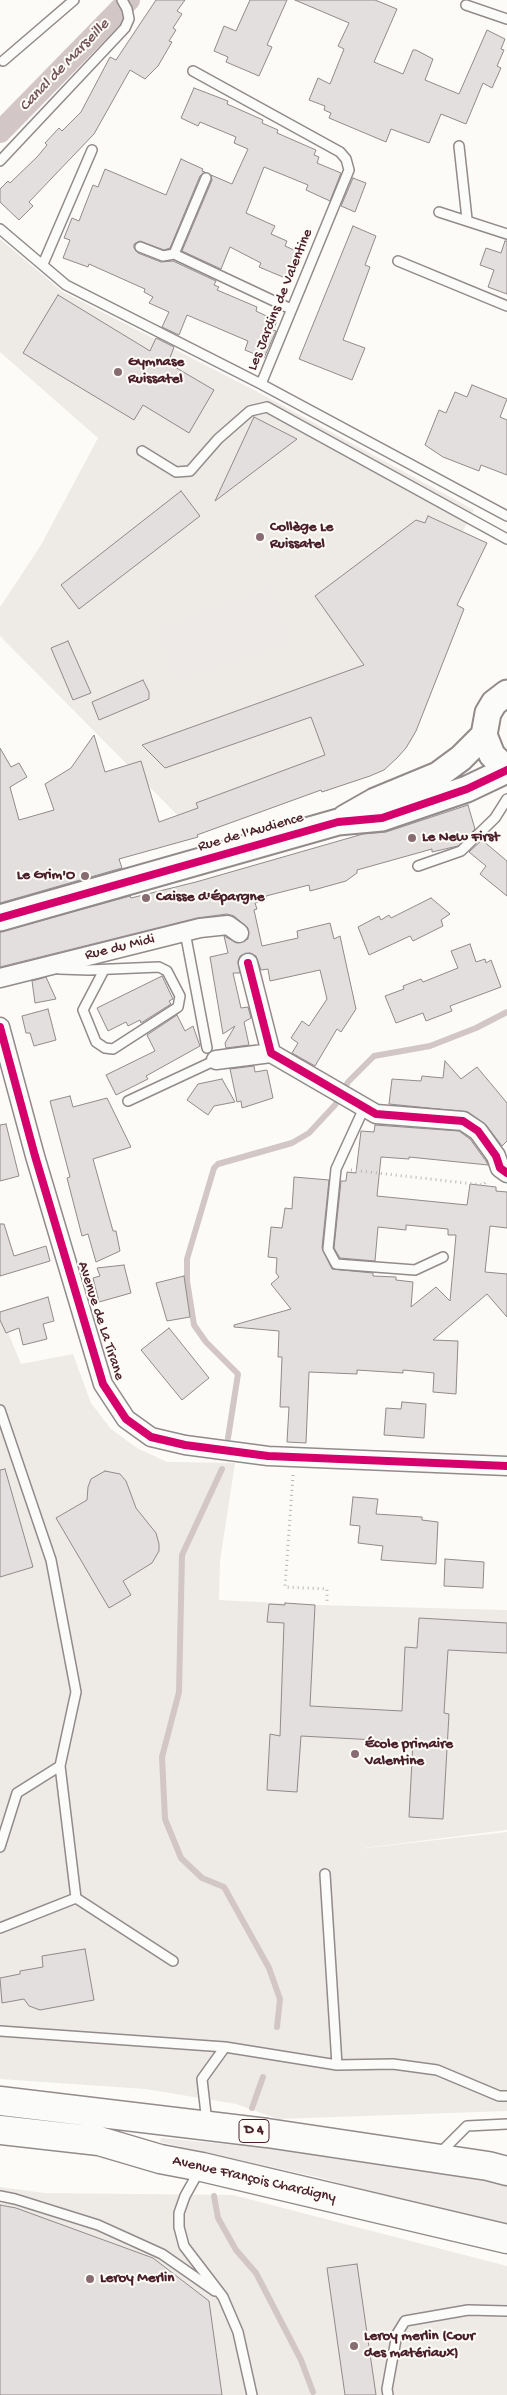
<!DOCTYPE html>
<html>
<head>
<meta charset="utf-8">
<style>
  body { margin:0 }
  canvas { display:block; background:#fcfbf8 }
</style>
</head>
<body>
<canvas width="507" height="2395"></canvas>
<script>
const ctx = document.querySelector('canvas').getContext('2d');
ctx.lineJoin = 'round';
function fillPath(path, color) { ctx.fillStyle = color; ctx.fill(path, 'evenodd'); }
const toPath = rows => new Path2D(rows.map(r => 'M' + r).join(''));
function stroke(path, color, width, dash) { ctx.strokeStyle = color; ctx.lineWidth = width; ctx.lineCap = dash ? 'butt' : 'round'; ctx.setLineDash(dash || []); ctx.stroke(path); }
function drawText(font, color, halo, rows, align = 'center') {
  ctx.font = font + ' "Gochi Hand",sans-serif'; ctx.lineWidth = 4; ctx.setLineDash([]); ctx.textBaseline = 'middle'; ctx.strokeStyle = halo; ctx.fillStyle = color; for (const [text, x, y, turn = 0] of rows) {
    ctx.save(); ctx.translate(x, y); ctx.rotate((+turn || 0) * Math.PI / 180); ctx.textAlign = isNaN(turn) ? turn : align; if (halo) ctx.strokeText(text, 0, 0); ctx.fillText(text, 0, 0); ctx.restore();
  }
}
const built = toPath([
  [0,239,63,292,256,391,474,510,463,531,487,543,457,605,464,609,412,740,397,758,384,769,370,776,322,792,320,790,197,835,0,636,0,607,41,545,98,438,0,352],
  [0,1313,21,1364,73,1354,91,1403,111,1429,137,1448,167,1462,235,1463,220,1561,219,1600,315,1605,507,1610,507,1830,348,1850,507,1832,507,2111,278,2119,236,2104,145,2089,0,2079],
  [0,2187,45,2193,233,2195,507,2266,507,2395,0,2395]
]);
const green = toPath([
  [271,584,293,643,175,686,153,628],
  [161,2138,317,2153,507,2180,507,2228,317,2177,160,2142]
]);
const stream = toPath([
  [228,1438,238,1374,206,1342,194,1325,187,1281,187,1259,214,1168,218,1164,292,1143,309,1133,335,1105,348,1082,374,1056,430,1046,476,1028,507,1012],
  [222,1469,182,1555,179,1692,162,1757,165,1819,181,1858,202,1878,224,1887,269,1968,280,1999,277,2027],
  [252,2108,263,2077],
  [214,2196,218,2218,236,2250,256,2273,301,2360,313,2392]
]);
const canal = toPath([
  [0,132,129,0]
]);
const building = toPath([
  [156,0,185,0,177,11,182,14,173,28,176,30,169,41,172,42,158,66,145,79,130,70,94,134,29,202,33,206,19,220,0,202,0,189,8,181,10,183,37,157,47,145,45,143,59,128,62,131,81,112,110,57,116,60,156,0],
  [250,0,287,0,267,45,272,47,259,76,226,62,228,57,214,51,224,26,236,31,250,0],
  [295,0,375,0,397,9,374,62,403,74,413,50,416,50,433,59,425,80,459,94,487,30,505,39,501,49,504,50,497,66,501,68,492,88,483,83,466,124,441,114,429,143,391,129,386,142,329,118,331,113,324,110,325,106,309,100,318,78,330,84,344,49,338,46,349,23,295,0],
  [194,88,228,101,227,104,263,120,262,123,278,130,277,133,316,150,314,155,319,157,317,163,341,173,330,201,306,190,308,185,264,167,246,213,275,226,271,234,287,241,285,246,301,253,290,280,259,267,261,263,230,247,221,269,182,251,212,180,211,175,232,184,248,149,234,143,236,137,200,122,198,126,181,118,194,88],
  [181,159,203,169,202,171,205,172,200,176,170,248,164,250,140,241,134,244,134,248,138,253,161,262,173,261,216,281,214,285,219,287,217,290,257,307,256,311,277,321,273,330,276,331,264,358,245,350,248,341,187,315,179,335,162,327,169,312,149,303,153,297,144,292,145,289,89,264,88,267,63,258,70,240,64,238,72,218,79,221,93,185,98,187,105,169,166,195,181,159],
  [353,178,366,183,355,212,341,206,353,178],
  [353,226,376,236,365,265,370,267,343,340,365,348,352,380,299,359,353,226],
  [505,241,507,241,507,294,488,287,494,270,480,265,486,248,501,253,505,241],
  [58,295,150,351,156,338,174,347,168,363,214,390,189,433,143,405,134,420,23,353,58,295],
  [472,385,507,399,500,417,507,420,507,475,481,465,479,471,443,457,425,445,439,410,446,413,455,392,467,397,472,385],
  [254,417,297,439,215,501,254,417],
  [181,491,200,516,79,609,61,585,181,491],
  [428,516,487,543,457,605,464,609,416,731,406,748,397,758,384,770,370,776,322,792,321,790,197,835,198,837,119,859,122,868,0,903,0,748,11,767,19,763,27,777,10,787,19,820,54,810,45,784,71,768,94,735,105,772,141,761,159,822,198,808,196,803,325,755,311,717,165,768,142,745,364,665,315,596,416,520,425,523,428,516],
  [68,641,91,693,73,700,51,648,68,641],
  [143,680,149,692,149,699,99,720,92,702,143,680],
  [468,805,475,829,458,846,432,852,432,849,357,870,357,873,346,881,310,891,309,885,266,896,266,900,255,903,257,909,254,910,262,946,298,938,297,931,330,923,334,939,340,936,356,1009,341,1032,337,1029,315,1066,292,1053,298,1043,291,1038,302,1021,309,1026,327,999,320,970,270,981,268,969,261,970,256,956,250,953,240,956,238,961,240,973,233,973,241,1008,248,1007,251,1018,244,1022,249,1045,226,1048,225,1043,235,1026,223,1034,210,957,228,953,224,936,237,943,248,939,248,928,234,916,227,914,197,918,0,967,0,932,130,896,131,898,196,882,363,834,386,832,468,805],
  [482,840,507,861,507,896,480,874,486,866,469,852,482,840],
  [431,898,450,914,441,920,443,926,413,941,410,936,369,955,358,927,379,916,381,920,389,915,391,918,431,898],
  [470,944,476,962,485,959,486,963,491,960,501,987,450,1006,452,1011,426,1021,423,1013,396,1023,385,996,404,989,403,986,421,979,423,982,458,968,451,951,470,944],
  [162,976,173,999,169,1001,171,1004,141,1023,140,1020,128,1026,126,1022,108,1031,97,1008,162,976],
  [46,977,56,999,35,1003,32,981,46,977],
  [48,1009,56,1040,34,1046,30,1033,26,1033,22,1016,48,1009],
  [177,1015,185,1031,193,1026,200,1046,146,1076,148,1079,116,1095,106,1075,155,1051,147,1035,177,1015],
  [445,1061,461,1079,477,1067,507,1103,507,1141,502,1146,486,1125,468,1112,389,1104,392,1079,421,1081,422,1076,443,1078,445,1061],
  [254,1066,255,1072,267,1070,273,1098,242,1108,241,1101,237,1102,230,1069,254,1066],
  [222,1079,235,1102,214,1106,208,1115,187,1100,198,1084,222,1079],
  [70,1096,73,1107,107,1098,131,1147,93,1159,113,1231,116,1231,120,1251,96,1262,88,1234,82,1236,67,1178,70,1177,50,1101,70,1096],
  [6,1124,19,1176,0,1181,0,1125,6,1124],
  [375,1125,459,1131,470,1139,486,1161,488,1165,409,1157,409,1159,381,1157,377,1196,467,1205,470,1184,496,1187,496,1191,507,1192,507,1228,490,1226,485,1272,507,1274,507,1317,487,1294,433,1340,458,1341,456,1394,433,1392,434,1373,403,1370,403,1373,357,1370,357,1374,309,1372,306,1443,287,1442,289,1407,280,1407,282,1357,278,1357,279,1331,234,1327,234,1325,291,1309,271,1284,279,1277,276,1273,277,1258,268,1257,271,1227,282,1228,285,1208,292,1209,294,1177,329,1180,322,1248,332,1269,373,1273,373,1276,396,1277,396,1280,413,1282,411,1307,436,1287,450,1301,456,1235,448,1235,448,1229,406,1225,406,1230,378,1227,375,1261,340,1258,334,1248,341,1181,346,1181,347,1172,356,1173,361,1131,374,1132,375,1125],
  [0,1224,4,1224,14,1256,46,1246,50,1261,0,1276,0,1224],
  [124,1265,131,1293,99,1302,93,1278,100,1276,97,1268,124,1265],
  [184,1276,190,1317,167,1321,156,1283,184,1276],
  [48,1297,54,1321,43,1324,47,1339,23,1345,19,1328,6,1333,0,1320,0,1312,48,1297],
  [169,1328,209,1378,182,1400,141,1350,169,1328],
  [402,1402,426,1404,424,1438,384,1435,386,1408,401,1409,402,1402],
  [5,1469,33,1567,0,1577,0,1470,5,1469],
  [105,1471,120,1474,126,1481,136,1508,156,1533,159,1544,159,1551,152,1563,123,1581,131,1595,109,1608,56,1518,87,1500,88,1487,91,1479,105,1471],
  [353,1497,378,1499,376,1514,422,1517,422,1520,438,1522,436,1564,381,1560,383,1546,358,1543,360,1526,350,1525,353,1497],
  [445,1559,484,1562,483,1588,444,1586,445,1559],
  [285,1603,315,1605,310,1706,402,1711,405,1647,417,1648,419,1618,507,1623,507,1653,448,1650,444,1713,449,1714,443,1819,409,1817,413,1742,301,1736,297,1792,267,1790,270,1734,280,1736,284,1623,267,1622,269,1604,285,1605,285,1603],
  [85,1949,94,2000,40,2010,29,2006,24,1999,2,2003,0,1978,20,1974,20,1971,43,1967,42,1956,85,1949],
  [0,2205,16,2208,153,2258,209,2301,222,2395,0,2395,0,2205],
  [357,2264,376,2395,345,2395,327,2268,357,2264]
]);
const path = toPath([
  [351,1170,483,1185,487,1181],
  [293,1475,285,1587,327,1589,327,1602]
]);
const lane = toPath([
  [466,5,507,19],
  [3,61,74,0],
  [193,71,340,152,346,159,349,170,261,384,507,516],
  [459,146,467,219],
  [0,161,125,28,129,19,127,9,122,0],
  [439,212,507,234],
  [0,229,66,285,261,384],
  [140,247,163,256,174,254,291,309],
  [174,254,206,178],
  [398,261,507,306],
  [43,264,92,150],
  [142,451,176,472,190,471,218,439,250,411,267,407,507,539],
  [418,866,461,851,495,818,507,799],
  [185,932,207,1048],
  [59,969,89,970,159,967,167,971,180,996,178,1007,113,1049,105,1048,96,1042,83,1010,104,970],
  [128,1101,216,1060],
  [364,1108,336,1169,328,1249,336,1264,415,1270,443,1257],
  [0,1410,51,1560,76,1692,60,1766,76,1898,0,1928],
  [0,1847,17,1793,60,1766],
  [76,1898,173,1961],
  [0,2031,225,2047],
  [337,2065,393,2064,437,2070,499,2096,507,2096],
  [207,2123,202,2079,225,2047,337,2065,325,1874],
  [439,2154,467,2126,507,2124],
  [199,2171,185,2196,179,2213,179,2227,184,2246,223,2297,238,2332,252,2395],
  [0,2196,15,2199,98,2225,162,2254,215,2291],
  [388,2395,387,2389,397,2334,405,2321,468,2310,507,2311]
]);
const street = toPath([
  [248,963,271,1053,376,1114,463,1121,478,1131,496,1156,500,1168,507,1173],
  [0,978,200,928,228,925,239,933],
  [0,1027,35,1156,103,1384,126,1419,151,1437,185,1445,268,1456,507,1466],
  [216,1060,271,1053]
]);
const secondary = toPath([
  [507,693,494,703,488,713,484,735,492,755,507,770],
  [345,818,375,801,438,775,461,758,484,735],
  [0,918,338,822,382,818,467,789,507,770]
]);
const primary = toPath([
  [0,2101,267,2133,488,2166,507,2171],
  [0,2130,99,2141,160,2159,202,2167,507,2239]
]);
const cycleway = toPath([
  [0,918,338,822,382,818,467,789,507,770],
  [248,963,271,1053,376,1114,463,1121,478,1131,496,1156,500,1168,507,1173],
  [0,1027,35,1156,103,1384,126,1419,151,1437,185,1445,268,1456,507,1466]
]);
const markers = [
  [118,372,5,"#886c73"],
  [260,537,5,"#886c73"],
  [412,838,5,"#886c73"],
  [85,876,5,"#886c73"],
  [146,898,5,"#886c73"],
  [355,1754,5,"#886c73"],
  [90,2279,5,"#886c73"],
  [354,2346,5,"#886c73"]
];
const shields = [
  [254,2131,30]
];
const shieldNames = [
  ["D 4",254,2131]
];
const streetNames = [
  ["Les Jardins de Valentine",281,300,-68],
  ["Rue de l'Audience",251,833,-16],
  ["Rue du Midi",120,948,-14],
  ["Avenue de La Tirane",100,1321,72],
  ["Avenue François Chardigny",254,2180,13]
];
const poiNames = [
  ["Gymnase",128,363],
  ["Ruissatel",128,380],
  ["Collège Le",270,528],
  ["Ruissatel",270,545],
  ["Le New First",422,838],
  ["Le Grim'O",75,876,"right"],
  ["Caisse d'Épargne",156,898],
  ["École primaire",365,1745],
  ["Valentine",365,1762],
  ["Leroy Merlin",100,2279],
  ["Leroy merlin (Cour",364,2337],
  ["des matériaux)",364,2354]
];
const waterNames = [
  ["Canal de Marseille",65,66,-46]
];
fillPath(built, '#eeebe7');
fillPath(green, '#eeeae8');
stroke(stream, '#d2c7c6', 6);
stroke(canal, '#d2c7c6', 22);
fillPath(building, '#e2dfde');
stroke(building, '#928a8b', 1);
stroke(lane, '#928a8b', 12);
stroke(street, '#928a8b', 21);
stroke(secondary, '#928a8b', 29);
stroke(primary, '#928a8b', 31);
stroke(path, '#bbb6b6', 3, [1, 4]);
stroke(lane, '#fbfbf9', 9);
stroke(street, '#fbfbf9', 18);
stroke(secondary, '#fbfbf9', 25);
stroke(primary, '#fbfbf9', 28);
stroke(cycleway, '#d6006c', 8);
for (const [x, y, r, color] of markers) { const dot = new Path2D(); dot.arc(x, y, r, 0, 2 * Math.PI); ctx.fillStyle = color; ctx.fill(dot); stroke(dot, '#fdfcf7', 2); }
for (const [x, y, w] of shields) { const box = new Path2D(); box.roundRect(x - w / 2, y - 11.5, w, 23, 4); ctx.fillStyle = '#fdfcf7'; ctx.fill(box); stroke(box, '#4a1f2b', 1); }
drawText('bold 14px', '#4a1f2b', null, shieldNames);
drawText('15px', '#4a1f2b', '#fdfcf7', streetNames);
drawText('bold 15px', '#4a1f2b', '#fdfcf7', poiNames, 'left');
drawText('italic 16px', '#73525a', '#fdfcf7', waterNames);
</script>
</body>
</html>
